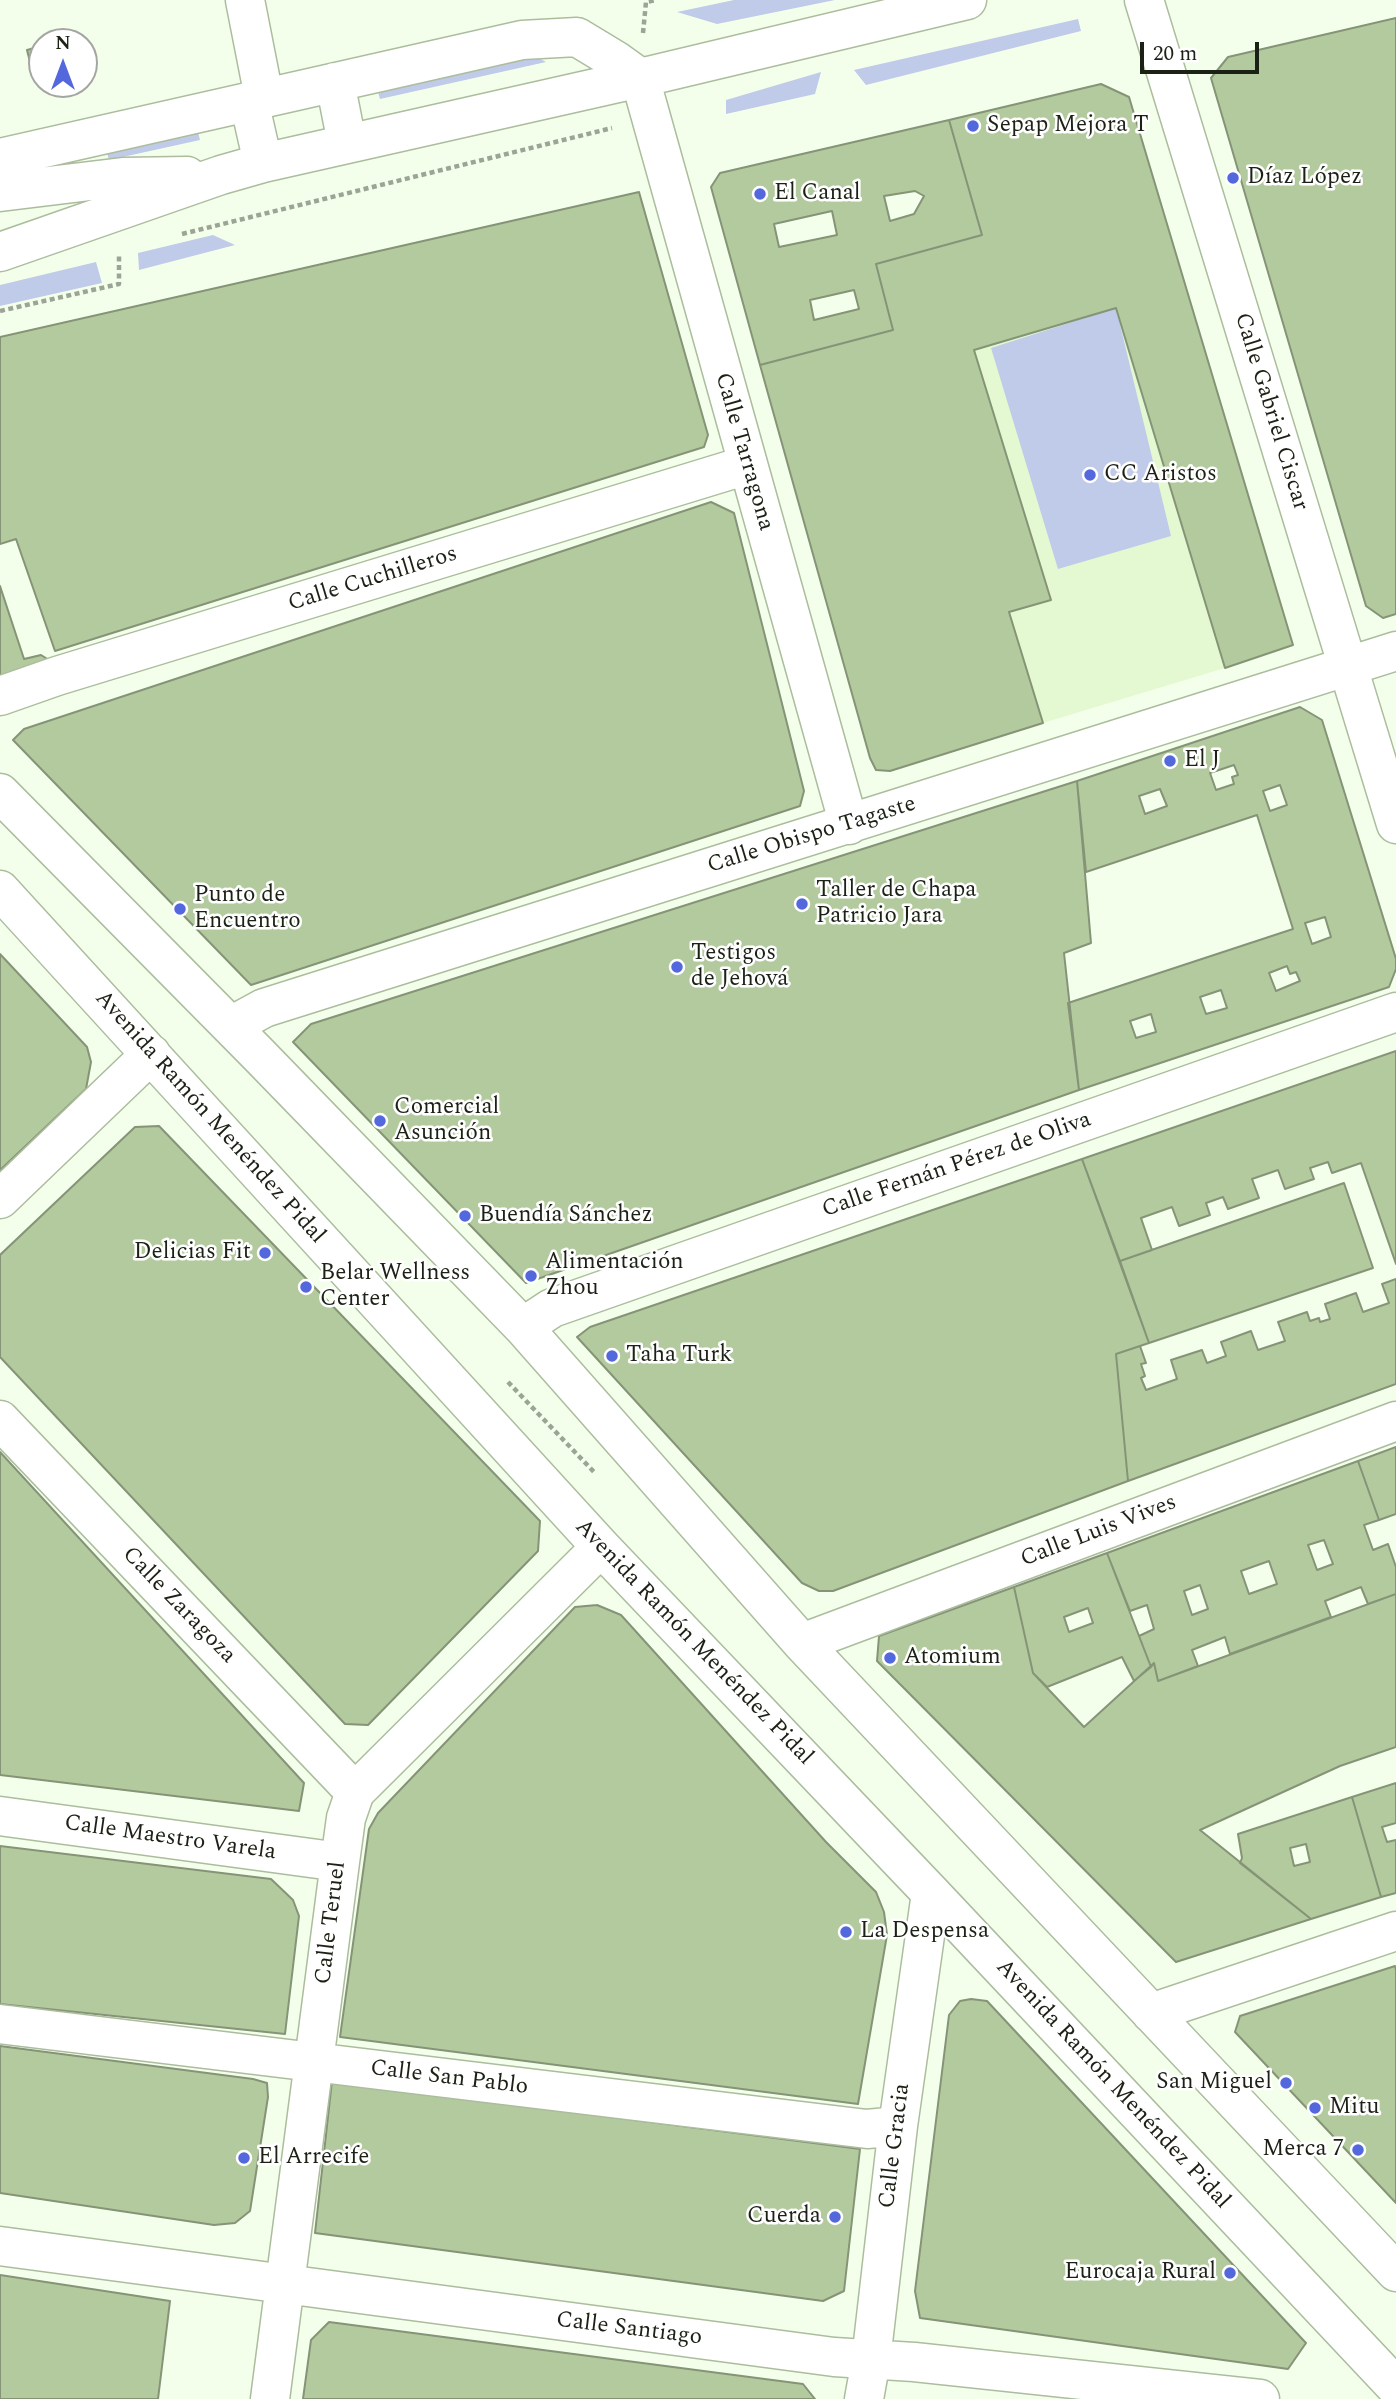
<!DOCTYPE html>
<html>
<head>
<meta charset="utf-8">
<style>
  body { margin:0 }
  #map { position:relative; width:1396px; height:2399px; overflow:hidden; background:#f4ffeb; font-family:Spectral,serif }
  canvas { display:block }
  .north { position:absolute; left:28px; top:28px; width:70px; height:70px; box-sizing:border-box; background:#fff; border:2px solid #a4a6a1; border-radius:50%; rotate:0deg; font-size:19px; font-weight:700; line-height:28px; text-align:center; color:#1b2115 }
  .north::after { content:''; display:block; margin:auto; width:24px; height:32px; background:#5468de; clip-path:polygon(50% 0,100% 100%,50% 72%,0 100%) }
  .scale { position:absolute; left:1140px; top:42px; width:119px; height:32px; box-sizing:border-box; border:4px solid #1b2115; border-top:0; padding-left:9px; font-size:21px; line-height:24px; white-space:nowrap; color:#1b2115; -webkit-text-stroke:5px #fff; paint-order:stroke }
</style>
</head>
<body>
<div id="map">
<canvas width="1396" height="2399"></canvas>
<div class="north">N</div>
<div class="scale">20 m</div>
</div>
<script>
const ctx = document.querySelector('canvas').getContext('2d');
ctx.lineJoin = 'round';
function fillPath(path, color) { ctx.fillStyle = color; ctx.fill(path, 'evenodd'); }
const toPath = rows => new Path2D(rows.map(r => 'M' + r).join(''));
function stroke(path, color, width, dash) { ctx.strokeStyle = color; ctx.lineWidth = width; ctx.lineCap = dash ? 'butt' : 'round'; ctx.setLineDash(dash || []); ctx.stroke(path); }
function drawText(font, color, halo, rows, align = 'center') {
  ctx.font = font + ' Spectral,serif'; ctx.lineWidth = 5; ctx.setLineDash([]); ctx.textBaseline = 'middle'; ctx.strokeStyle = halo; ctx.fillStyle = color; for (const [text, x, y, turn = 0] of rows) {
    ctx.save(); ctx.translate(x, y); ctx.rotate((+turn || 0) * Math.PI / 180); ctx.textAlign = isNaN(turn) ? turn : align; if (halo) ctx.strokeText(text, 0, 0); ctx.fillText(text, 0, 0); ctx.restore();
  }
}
const built = toPath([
  [1116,308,1225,668,1043,723,1009,612,1051,599,974,350]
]);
const green = toPath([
  [734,0,835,0,717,24,677,12],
  [1078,19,1081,31,866,85,854,70],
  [535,56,546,62,380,99,378,92],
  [821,72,815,94,726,114,726,100],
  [198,132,200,140,109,160,106,150],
  [213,235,235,245,139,270,138,253],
  [96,262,102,283,0,306,0,285],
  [1116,308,1171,536,1058,569,991,348]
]);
const building = toPath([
  [1396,18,1396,614,1383,618,1366,606,1211,78,1228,57,1396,18],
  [42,46,42,68,32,70,27,50,42,46],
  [1101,84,1129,97,1293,645,1225,668,1116,308,974,350,1051,600,1009,612,1043,723,890,771,876,770,870,758,760,365,893,330,876,264,982,235,949,120,1101,84],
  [949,120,982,235,876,264,893,330,760,365,711,187,720,173,949,120],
  [915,191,924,196,914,214,890,221,884,196,915,191],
  [832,211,837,235,779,247,774,224,832,211],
  [854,290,859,309,814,320,810,300,854,290],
  [639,192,708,435,704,447,55,651,16,539,0,544,0,337,639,192],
  [711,502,734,513,804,791,800,806,251,985,13,740,24,729,711,502],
  [0,586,24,659,41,655,49,660,0,676,0,586],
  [1300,707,1322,720,1396,959,1396,969,1389,987,1079,1090,1068,1003,1293,929,1257,815,1086,872,1077,781,1300,707],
  [1234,765,1238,775,1232,777,1234,784,1216,790,1210,773,1234,765],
  [1280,785,1287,805,1270,811,1263,791,1280,785],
  [1160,789,1167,806,1145,814,1139,796,1160,789],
  [1325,917,1331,937,1312,944,1305,923,1325,917],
  [1287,966,1290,974,1296,972,1300,981,1276,991,1269,973,1287,966],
  [1221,990,1227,1008,1206,1014,1200,997,1221,990],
  [1151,1014,1156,1032,1136,1038,1130,1021,1151,1014],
  [1077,781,1091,943,1064,953,1079,1090,526,1283,293,1042,311,1024,1077,781],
  [0,954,87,1047,91,1062,86,1089,0,1170,0,954],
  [1396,1051,1396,1264,1361,1163,1332,1173,1328,1162,1310,1168,1314,1179,1285,1189,1278,1170,1252,1179,1259,1198,1228,1209,1223,1197,1206,1203,1210,1215,1179,1226,1172,1207,1141,1218,1152,1250,1120,1261,1082,1159,1396,1051],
  [159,1126,540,1521,538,1551,368,1725,345,1724,0,1357,0,1255,135,1127,159,1126],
  [1082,1159,1149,1343,1116,1354,1128,1481,833,1591,819,1591,802,1583,577,1337,590,1327,1082,1159],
  [1344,1183,1373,1268,1149,1343,1120,1261,1344,1183],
  [1396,1279,1396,1384,1128,1481,1116,1354,1140,1346,1146,1363,1141,1364,1145,1376,1141,1378,1146,1390,1177,1379,1171,1360,1202,1350,1207,1363,1226,1356,1221,1342,1251,1331,1258,1350,1285,1341,1278,1322,1307,1312,1310,1321,1319,1318,1320,1322,1330,1319,1325,1304,1356,1293,1363,1312,1389,1303,1382,1284,1396,1279],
  [1396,1447,1396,1514,1379,1520,1358,1461,1396,1447],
  [0,1452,304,1783,299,1811,0,1775,0,1452],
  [1358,1461,1379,1520,1364,1525,1373,1550,1388,1544,1396,1567,1396,1594,1368,1604,1361,1587,1325,1601,1331,1617,1230,1654,1225,1637,1192,1650,1198,1666,1158,1681,1154,1663,1151,1667,1139,1636,1154,1629,1147,1605,1130,1611,1107,1553,1358,1461],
  [1324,1540,1333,1564,1317,1570,1308,1545,1324,1540],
  [1269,1561,1277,1584,1249,1594,1241,1571,1269,1561],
  [1200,1585,1208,1609,1192,1615,1184,1591,1200,1585],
  [1107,1553,1151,1667,1134,1681,1122,1657,1047,1687,1033,1673,1014,1587,1107,1553],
  [1088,1608,1093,1623,1069,1632,1064,1617,1088,1608],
  [1014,1587,1033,1673,1084,1727,1154,1663,1158,1681,1396,1594,1396,1747,1340,1766,1200,1830,1311,1919,1176,1962,877,1661,879,1636,1014,1587],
  [597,1605,621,1615,826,1842,876,1892,884,1912,887,1935,858,2104,340,2037,369,1829,378,1813,575,1607,597,1605],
  [1396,1783,1396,1823,1382,1827,1387,1842,1396,1840,1396,1893,1381,1897,1352,1797,1396,1783],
  [1352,1797,1381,1897,1311,1919,1240,1863,1242,1858,1238,1834,1352,1797],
  [1306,1844,1310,1862,1294,1866,1290,1848,1306,1844],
  [0,1846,271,1879,293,1900,299,1916,285,2034,0,2004,0,1846],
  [1395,1966,1396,1970,1396,2203,1235,2032,1240,2016,1395,1966],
  [971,1999,987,2001,1306,2343,1288,2369,920,2318,915,2291,949,2015,960,2001,971,1999],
  [0,2046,253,2079,267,2083,268,2097,250,2211,235,2223,214,2225,0,2193,0,2046],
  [332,2081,860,2149,844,2291,823,2301,315,2233,332,2081],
  [0,2275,170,2301,158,2399,0,2399,0,2275],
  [329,2322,803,2384,815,2399,303,2399,311,2340,329,2322]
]);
const path = toPath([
  [643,33,646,2,656,0],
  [182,234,612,128],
  [0,311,119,284,119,253],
  [508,1382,594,1472]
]);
const minor = toPath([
  [245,0,264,97],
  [1144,0,1396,824],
  [335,82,347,143],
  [249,101,263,163],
  [0,158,522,40,577,37,615,60,640,78,849,825],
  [0,192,123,177,187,176],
  [0,252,221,175,263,163,640,78,967,0],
  [0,696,57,676,747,465],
  [0,793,259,1055,523,1327,802,1643,1396,2272],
  [0,890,601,1547,931,1893,1396,2387],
  [231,1026,264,1008,1396,651],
  [0,1199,151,1054],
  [523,1327,552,1308,1396,1012],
  [0,1420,355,1792],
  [802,1643,1396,1421],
  [0,1816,340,1862],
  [1151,2013,1396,1931],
  [0,2024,867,2129,898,2126],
  [0,2246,834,2357,914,2362,1260,2399],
  [270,2399,340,1862,346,1818,355,1792,601,1547],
  [864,2399,871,2360,898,2126,931,1893]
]);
const markers = [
  [973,126,7,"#5468de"],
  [1233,178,7,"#5468de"],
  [760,194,7,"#5468de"],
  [1090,475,7,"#5468de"],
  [1170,761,7,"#5468de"],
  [802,904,7,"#5468de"],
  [180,909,7,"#5468de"],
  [677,967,7,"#5468de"],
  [380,1121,7,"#5468de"],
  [465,1216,7,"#5468de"],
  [265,1253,7,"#5468de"],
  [531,1276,7,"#5468de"],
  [306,1287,7,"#5468de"],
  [612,1356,7,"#5468de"],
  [890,1658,7,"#5468de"],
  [846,1932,7,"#5468de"],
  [1286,2083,7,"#5468de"],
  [1315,2108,7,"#5468de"],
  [1358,2150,7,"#5468de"],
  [244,2158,7,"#5468de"],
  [835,2217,7,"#5468de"],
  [1230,2273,7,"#5468de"]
];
const poiNames = [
  ["Sepap Mejora T",987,126],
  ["Díaz López",1247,178],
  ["El Canal",774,194],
  ["CC Aristos",1104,475],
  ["El J",1184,761],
  ["Taller de Chapa",816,891],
  ["Patricio Jara",816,917],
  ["Punto de",194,896],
  ["Encuentro",194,922],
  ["Testigos",691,954],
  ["de Jehová",691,980],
  ["Comercial",394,1108],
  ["Asunción",394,1134],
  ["Buendía Sánchez",479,1216],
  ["Delicias Fit",251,1253,"right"],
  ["Alimentación",545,1263],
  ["Zhou",545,1289],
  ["Belar Wellness",320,1274],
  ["Center",320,1300],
  ["Taha Turk",626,1356],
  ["Atomium",904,1658],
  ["La Despensa",860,1932],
  ["San Miguel",1272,2083,"right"],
  ["Mitu",1329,2108],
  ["Merca 7",1344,2150,"right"],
  ["El Arrecife",258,2158],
  ["Cuerda",821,2217,"right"],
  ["Eurocaja Rural",1216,2273,"right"]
];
const streetNames = [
  ["Calle Gabriel Ciscar",1270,412,73],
  ["Calle Tarragona",743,452,74],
  ["Calle Cuchilleros",373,580,-17],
  ["Calle Obispo Tagaste",812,836,-17],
  ["Avenida Ramón Menéndez Pidal",209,1118,48],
  ["Calle Fernán Pérez de Oliva",957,1166,-19],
  ["Calle Luis Vives",1099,1532,-21],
  ["Calle Zaragoza",178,1606,46],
  ["Avenida Ramón Menéndez Pidal",693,1643,46],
  ["Calle Maestro Varela",170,1839,8],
  ["Calle Teruel",332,1923,-83],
  ["Calle San Pablo",449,2079,7],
  ["Avenida Ramón Menéndez Pidal",1112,2085,47],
  ["Calle Gracia",896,2146,-83],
  ["Calle Santiago",629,2330,7]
];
fillPath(built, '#e4f9d1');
fillPath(green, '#c0cae9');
fillPath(building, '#b3ca9e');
stroke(building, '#859477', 2);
stroke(minor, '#acbd9e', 41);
stroke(path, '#9ca595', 4.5, [5, 3.5]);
stroke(minor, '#fff', 38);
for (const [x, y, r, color] of markers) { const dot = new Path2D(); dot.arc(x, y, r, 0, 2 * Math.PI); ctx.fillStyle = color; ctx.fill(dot); stroke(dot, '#fff', 2.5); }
drawText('23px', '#1b2115', '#fff', poiNames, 'left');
drawText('23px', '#1b2115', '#fff', streetNames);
</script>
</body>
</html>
